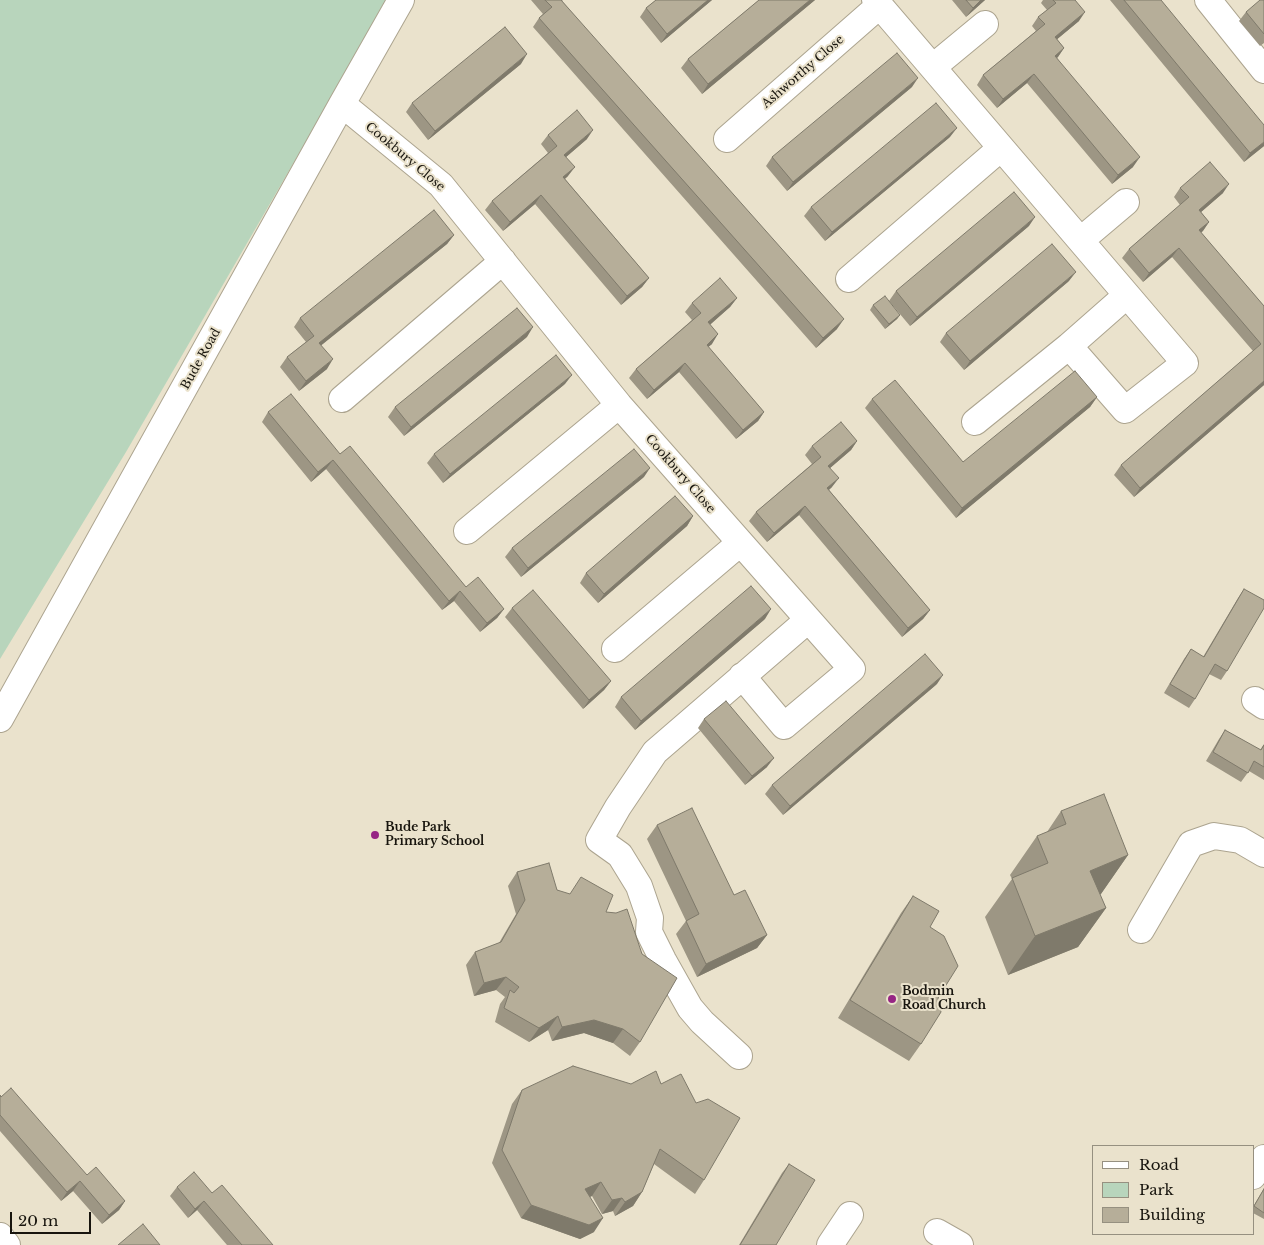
<!DOCTYPE html>
<html>
<head>
<meta charset="utf-8">
<style>
  body { margin:0 }
  #map { position:relative; width:1264px; height:1245px; overflow:hidden; background:#eae2cc; font-family:"Libre Baskerville",serif }
  canvas { display:block }
  .legend { position:absolute; left:1092px; top:1145px; width:162px; height:90px; box-sizing:border-box; background:#eae2cc; border:1px solid #969080; margin:0; padding:6px 9px; list-style:none; font-size:15px; color:#18150e }
  .legend li { display:flex; align-items:center; gap:10px; height:25px }
  .legend b { width:25px; border:1px solid #969080 }
  .scale { position:absolute; left:10px; top:1212px; width:81px; height:22px; box-sizing:border-box; border:2px solid #18150e; border-top:0; padding-left:6px; font-size:15px; line-height:18px; white-space:nowrap; color:#18150e; -webkit-text-stroke:4px #eae2cc; paint-order:stroke }
</style>
</head>
<body>
<div id="map">
<canvas width="1264" height="1245"></canvas>
<ul class="legend">
<li><b style="height:6px;background:#fff"></b>Road</li>
<li><b style="height:14px;background:#b8d5bc"></b>Park</li>
<li><b style="height:14px;background:#b6ae99"></b>Building</li>
</ul>
<div class="scale">20 m</div>
</div>
<script>
const ctx = document.querySelector('canvas').getContext('2d');
ctx.lineJoin = 'round';
function fillPath(path, color) { ctx.fillStyle = color; ctx.fill(path, 'evenodd'); }
const toPath = rows => new Path2D(rows.map(r => 'M' + r).join(''));
function stroke(path, color, width, dash) { ctx.strokeStyle = color; ctx.lineWidth = width; ctx.lineCap = dash ? 'butt' : 'round'; ctx.setLineDash(dash || []); ctx.stroke(path); }
function drawText(font, color, halo, rows, align = 'center') {
  ctx.font = font + ' "Libre Baskerville",serif'; ctx.lineWidth = 4; ctx.setLineDash([]); ctx.textBaseline = 'middle'; ctx.strokeStyle = halo; ctx.fillStyle = color; for (const [text, x, y, turn = 0] of rows) {
    ctx.save(); ctx.translate(x, y); ctx.rotate((+turn || 0) * Math.PI / 180); ctx.textAlign = isNaN(turn) ? turn : align; if (halo) ctx.strokeText(text, 0, 0); ctx.fillText(text, 0, 0); ctx.restore();
  }
}
const green = toPath([
  [0,0,388,0,126,452,0,659]
]);
const minor = toPath([
  [875,0,1127,295,1185,363,1125,410,1069,346,1127,295],
  [1208,0,1264,70],
  [933,67,985,24],
  [342,104,441,185,619,405,852,669,784,726,742,676],
  [727,139,880,5],
  [1081,240,1126,202],
  [849,279,1001,148],
  [342,399,503,261],
  [975,422,1069,346],
  [467,531,619,405],
  [615,649,740,543],
  [1255,700,1264,706],
  [0,719,342,104,401,0],
  [1141,930,1191,844,1214,836,1240,840,1264,854],
  [739,1056,702,1022,690,1008,663,960,649,932,650,918,639,886,620,855,599,840,618,807,655,752,808,620],
  [1253,1176,1264,1158],
  [937,1232,960,1245],
  [0,1236,7,1245],
  [830,1245,850,1215]
]);
const wall = toPath([
  [531,0,563,0,562,1,837,329,816,348,533,27,539,18,543,14],
  [656,0,712,0,661,43,640,17,646,8],
  [759,0,815,0,702,94,681,68,688,59],
  [952,0,985,0,966,17],
  [1043,0,1075,0,1079,21,1057,39,1064,48,1057,58,1133,167,1112,184,1027,83,997,108,977,85,983,75,1036,31,1032,26,1038,17,1047,10,1041,3],
  [1110,0,1161,0,1264,146,1244,162],
  [1264,0,1264,43,1260,46,1239,21,1246,12],
  [521,64,428,140,406,112,412,103],
  [912,87,787,191,766,166,772,157],
  [548,135,587,139,566,157,568,176,565,179,649,278,642,287,621,305,535,204,503,231,485,210,492,201,548,153,541,144],
  [950,137,825,241,804,216,811,207],
  [1180,188,1223,193,1201,212,1209,222,1201,233,1264,306,1264,385,1134,497,1114,475,1121,465,1253,351,1172,257,1143,282,1122,258,1129,249,1180,205,1174,197],
  [1029,226,910,326,889,301,896,291],
  [454,235,447,244,321,345,327,369,299,391,280,367,287,357,306,342,294,327,300,318],
  [1069,281,964,370,940,342,946,333],
  [737,298,730,307,710,324,712,344,708,347,764,412,758,421,736,439,679,372,647,399,629,378,636,369,692,320,685,312,692,303],
  [873,305,900,315,897,319,885,329,870,310],
  [527,337,404,436,388,417,395,407],
  [565,384,443,483,427,463,434,454],
  [1097,397,1090,407,956,518,865,408,872,399,963,462],
  [268,412,340,454,466,587,504,609,497,618,480,632,454,601,442,610,326,469,311,482,262,422],
  [857,441,851,450,830,468,832,487,829,490,930,610,923,619,902,637,799,515,767,542,749,521,756,512,812,464,805,455,812,446],
  [644,477,521,577,505,557,512,548],
  [693,516,687,526,598,603,580,583,586,573],
  [1244,589,1227,671,1221,680,1209,674,1195,699,1189,708,1164,693,1184,659,1191,649,1203,657,1238,598],
  [512,608,611,681,604,690,583,709,505,617],
  [765,619,635,730,615,707,621,697],
  [937,684,783,815,765,794,772,785],
  [704,719,767,767,745,785,698,728],
  [1225,730,1260,750,1264,744,1264,780,1249,771,1241,782,1206,761,1219,739],
  [1061,811,1128,855,1100,895,1106,908,1078,947,1008,975,985,917,1012,879,1010,875,1037,836,1047,832],
  [657,825,734,895,767,935,757,948,697,977,676,934,686,921,647,839],
  [517,872,606,912,640,1042,630,1056,613,1043,584,1033,552,1041,548,1030,529,1042,495,1022,500,1004,505,997,496,990,474,996,466,965,475,952,499,943,516,914,508,886],
  [913,896,930,927,938,998,921,1044,909,1061,838,1018,901,913],
  [631,1084,661,1084,704,1180,695,1194,654,1164,642,1192,633,1206,615,1216,613,1211,602,1214,592,1196,590,1197,594,1232,580,1239,521,1218,492,1163,512,1104,522,1090],
  [0,1095,87,1175,125,1201,119,1210,102,1224,73,1191,61,1201,0,1131],
  [789,1164,776,1245,739,1245,782,1173],
  [177,1187,212,1193,273,1245,227,1245,197,1210,188,1218,170,1196],
  [1264,1188,1264,1219,1253,1213,1253,1207]
]);
const shadedWall = toPath([
  [708,0,712,0,661,43,667,34],
  [810,0,815,0,702,94,708,84],
  [981,0,985,0,966,17,973,8],
  [1085,12,1079,21,1049,46,1055,37],
  [1064,48,1058,57,1049,65,1055,56],
  [527,54,521,64,428,140,435,131],
  [1034,74,1027,83,997,108,1003,99],
  [918,78,912,87,787,191,793,182],
  [957,128,950,137,825,241,832,232],
  [593,130,587,139,558,164,564,155],
  [1264,142,1264,146,1244,162,1250,153],
  [1140,157,1133,167,1112,184,1118,175],
  [575,167,568,176,556,186,563,177],
  [1229,184,1223,193,1193,219,1199,210],
  [541,195,535,204,503,231,510,222],
  [1035,217,1029,226,910,326,917,317],
  [1209,222,1203,231,1192,240,1199,230],
  [454,235,447,244,313,352,319,343],
  [1179,248,1172,257,1143,282,1149,273],
  [1076,272,1069,281,964,370,970,361],
  [649,278,642,287,621,305,627,296],
  [737,298,730,307,702,332,708,322],
  [900,315,897,319,885,329,889,324],
  [844,319,837,329,816,348,823,338],
  [533,327,527,337,404,436,411,427],
  [718,334,712,344,700,354,707,345],
  [333,359,327,369,299,391,306,381],
  [685,363,679,372,647,399,654,390],
  [572,375,565,384,443,483,450,474],
  [1264,381,1264,385,1134,497,1140,488],
  [1097,397,1090,407,956,518,962,508],
  [764,412,758,421,736,439,743,430],
  [857,441,851,450,822,475,828,466],
  [333,460,326,469,311,482,318,472],
  [650,468,644,477,521,577,528,568],
  [839,478,832,487,820,497,827,488],
  [805,506,799,515,767,542,774,533],
  [693,516,687,526,598,603,604,594],
  [460,591,454,601,442,610,449,601],
  [504,609,497,618,480,632,487,623],
  [771,609,765,619,635,730,641,721],
  [930,610,923,619,902,637,908,628],
  [943,675,937,684,783,815,790,806],
  [611,681,604,690,583,709,589,700],
  [774,758,767,767,745,785,752,776],
  [1128,855,1101,894,1063,910,1090,871],
  [1106,908,1078,947,1008,975,1035,936],
  [767,935,757,948,697,977,706,964],
  [506,977,496,990,474,996,484,983],
  [558,1016,548,1030,529,1042,539,1028],
  [594,1020,623,1029,613,1043,584,1033,552,1041,562,1027],
  [80,1181,73,1191,61,1201,67,1192],
  [601,1182,592,1196,576,1202,585,1189],
  [642,1192,633,1206,615,1216,625,1202],
  [622,1198,613,1211,602,1214,612,1200],
  [125,1201,119,1210,102,1224,109,1215],
  [204,1201,197,1210,188,1218,195,1209],
  [531,1205,603,1218,594,1232,580,1239,521,1218]
]);
const building = toPath([
  [545,0,561,0,844,319,823,338,539,18,552,7,545,0],
  [656,0,708,0,667,34,646,8,656,0],
  [759,0,810,0,708,84,688,59,759,0],
  [966,0,981,0,973,8,966,0],
  [1053,0,1075,0,1085,12,1055,37,1064,48,1055,56,1140,157,1118,175,1034,74,1003,99,983,75,1045,24,1038,17,1056,3,1053,0],
  [1124,0,1161,0,1264,125,1264,142,1250,153,1124,0],
  [1260,0,1264,0,1264,34,1246,12,1260,0],
  [505,27,527,54,435,131,412,103,505,27],
  [897,53,918,78,793,182,772,157,897,53],
  [936,103,957,128,832,232,811,207,936,103],
  [577,110,593,130,564,155,575,167,563,177,649,278,627,296,541,195,510,222,492,201,557,146,548,135,577,110],
  [1210,162,1229,184,1199,210,1209,222,1199,230,1264,306,1264,381,1140,488,1121,465,1261,344,1179,248,1149,273,1129,249,1189,197,1180,188,1210,162],
  [1014,192,1035,217,917,317,896,291,1014,192],
  [434,210,454,235,319,343,333,359,306,381,287,357,314,336,300,318,434,210],
  [1052,244,1076,272,970,361,946,333,1052,244],
  [720,278,737,298,708,322,718,334,707,345,764,412,743,430,685,363,654,390,636,369,701,313,692,303,720,278],
  [885,296,900,315,889,324,873,305,885,296],
  [517,308,533,327,411,427,395,407,517,308],
  [556,355,572,375,450,474,434,454,556,355],
  [1075,371,1097,397,962,508,872,399,895,380,963,462,1075,371],
  [291,394,340,454,350,446,466,587,478,577,504,609,487,623,460,591,449,601,333,460,318,472,268,412,291,394],
  [841,422,857,441,828,466,839,478,827,488,930,610,908,628,805,506,774,533,756,512,821,457,812,446,841,422],
  [634,449,650,468,528,568,512,548,634,449],
  [675,496,693,516,604,594,586,573,675,496],
  [751,586,771,609,641,721,621,697,751,586],
  [1244,589,1264,600,1264,608,1227,671,1215,664,1195,699,1170,684,1191,649,1204,657,1244,589],
  [533,590,611,681,589,700,512,608,533,590],
  [925,654,943,675,790,806,772,785,925,654],
  [726,701,774,758,752,776,704,719,726,701],
  [1225,730,1261,750,1264,745,1264,767,1254,761,1248,773,1213,752,1225,730],
  [1104,794,1128,855,1090,871,1106,908,1035,936,1012,878,1048,863,1037,836,1066,824,1061,811,1104,794],
  [692,808,734,895,745,890,767,935,706,964,686,921,699,914,657,825,692,808],
  [549,863,557,890,570,894,581,877,613,895,606,912,616,913,627,909,642,954,677,978,640,1042,623,1029,594,1020,562,1027,558,1016,539,1028,504,1008,510,990,514,993,519,987,506,977,484,983,475,952,501,942,525,900,517,872,549,863],
  [913,896,939,911,930,927,944,936,958,966,938,998,941,1012,921,1044,850,1000,913,896],
  [573,1066,631,1084,656,1071,661,1084,681,1074,696,1103,708,1099,740,1118,704,1180,660,1149,642,1192,625,1202,622,1198,612,1200,601,1182,585,1189,603,1218,589,1225,531,1205,502,1150,522,1090,573,1066],
  [11,1088,87,1175,96,1167,125,1201,109,1215,80,1181,67,1192,0,1115,0,1095,1,1097,11,1088],
  [789,1164,815,1180,776,1245,740,1245,789,1164],
  [194,1172,212,1193,222,1185,273,1245,242,1245,204,1201,195,1209,177,1187,194,1172],
  [1264,1189,1264,1213,1254,1206,1264,1189],
  [143,1224,160,1245,118,1245,143,1224]
]);
const markers = [
  [375,835,5,"#962584"],
  [892,999,5,"#962584"]
];
const streetNames = [
  ["Ashworthy Close",803,72,-41],
  ["Cookbury Close",405,157,40],
  ["Bude Road",201,359,-61],
  ["Cookbury Close",680,474,49]
];
const poiNames = [
  ["Bude Park",385,828],
  ["Primary School",385,842],
  ["Bodmin",902,992],
  ["Road Church",902,1006]
];
fillPath(green, '#b8d5bc');
stroke(minor, '#aca48f', 28);
stroke(minor, '#fff', 26);
fillPath(wall, '#9d9684');
fillPath(shadedWall, '#7f7a6b');
fillPath(building, '#b6ae99');
stroke(building, '#7f7a6b', 1);
for (const [x, y, r, color] of markers) { const dot = new Path2D(); dot.arc(x, y, r, 0, 2 * Math.PI); ctx.fillStyle = color; ctx.fill(dot); stroke(dot, '#eae2cc', 2); }
drawText('12px', '#18150e', '#eae2cc', streetNames);
drawText('bold 12px', '#18150e', '#eae2cc', poiNames, 'left');
</script>
</body>
</html>
